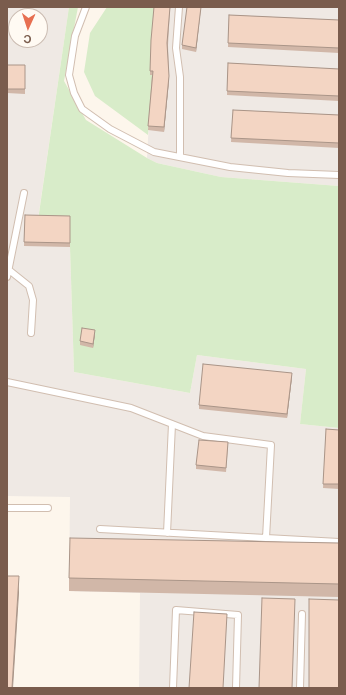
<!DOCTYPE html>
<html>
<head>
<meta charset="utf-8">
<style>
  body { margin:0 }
  #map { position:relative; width:346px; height:695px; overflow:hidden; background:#fdf6ec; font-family:Inter,sans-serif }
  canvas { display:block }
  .frame { position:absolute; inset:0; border:8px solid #7a5c4d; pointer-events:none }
  .north { position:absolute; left:8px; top:8px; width:40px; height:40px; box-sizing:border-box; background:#fffaf3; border:1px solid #cabbb1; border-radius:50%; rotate:183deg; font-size:11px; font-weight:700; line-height:16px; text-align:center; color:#7a5c4d }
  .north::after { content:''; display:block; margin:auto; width:14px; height:18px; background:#e76f51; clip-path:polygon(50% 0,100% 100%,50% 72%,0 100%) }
</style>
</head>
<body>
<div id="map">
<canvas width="346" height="695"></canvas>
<div class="frame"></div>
<div class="north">С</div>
</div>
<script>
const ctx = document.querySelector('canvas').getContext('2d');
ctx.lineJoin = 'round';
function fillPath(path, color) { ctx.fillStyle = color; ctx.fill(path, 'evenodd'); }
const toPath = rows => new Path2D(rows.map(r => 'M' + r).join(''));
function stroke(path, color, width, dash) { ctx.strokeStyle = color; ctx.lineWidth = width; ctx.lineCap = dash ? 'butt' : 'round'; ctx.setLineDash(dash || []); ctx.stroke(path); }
const industrial = toPath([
  [7,7,69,7,38,219,70,220,70,247,74,372,190,393,197,355,306,369,300,424,339,428,339,688,139,688,140,593,69,591,70,497,7,496],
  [16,16,40,16,40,40,16,40],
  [155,7,339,7,339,186,221,177,157,163,147,158]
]);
const green = toPath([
  [69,7,78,7,64,81,86,120,147,158,157,163,221,177,339,186,339,428,300,424,306,369,197,355,190,393,74,372,70,247,70,221,38,220],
  [107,7,155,7,150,75,153,75,148,135,95,96,84,72,90,33]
]);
const service = toPath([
  [86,7,75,36,69,75,74,93,82,109,110,129,154,152,230,167,288,173,339,175],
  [179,7,176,48,180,77,180,157],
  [9,270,29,286,33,300,31,333],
  [7,277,24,193],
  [7,382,131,408,203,436,271,445,266,538,100,529],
  [7,508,48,508],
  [167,533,172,424],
  [266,538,339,542],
  [173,688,176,610,238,615,236,688],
  [300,688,302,614]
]);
const wall = toPath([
  [154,7,171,7,170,9,168,45,169,80,164,132,148,130,152,75,150,75,150,71],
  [201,7,196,52,182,49,182,45],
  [229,15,339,20,339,53,228,47],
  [228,63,339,69,339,101,227,95],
  [7,65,25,65,25,94,7,93],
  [233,110,339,115,339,148,231,142],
  [25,215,70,216,70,247,24,246],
  [95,334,93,348,80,345,80,341],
  [292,377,287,418,199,409,199,405],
  [326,429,339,430,339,489,323,488],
  [228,446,226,472,196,469,196,465],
  [339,543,339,597,69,591,69,578]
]);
const shadedWall = toPath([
  [201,7,196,52,196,48],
  [169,76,169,80,164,132,164,127],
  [95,330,95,334,93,348,93,344],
  [292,373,292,377,287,418,287,414],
  [19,576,19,593,13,688,12,688]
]);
const building = toPath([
  [154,7,170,7,167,43,169,76,164,127,148,126,153,71,150,71,151,40,154,7],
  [187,7,201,7,196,48,182,45,187,7],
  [229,15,339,20,339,48,228,43,229,15],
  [228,63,339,69,339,96,227,91,228,63],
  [7,65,25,65,25,89,7,89,7,65],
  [233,110,339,115,339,143,231,138,233,110],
  [25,215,70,216,70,243,24,242,25,215],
  [82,328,95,330,93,344,80,341,82,328],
  [203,364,292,373,287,414,199,405,203,364],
  [326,429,339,430,339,484,323,484,326,429],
  [199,440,228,442,226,468,196,465,199,440],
  [70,538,339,543,339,584,69,578,70,538],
  [7,576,19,576,12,688,7,688,7,576],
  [262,598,295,599,292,688,259,688,262,598],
  [309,599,339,600,339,688,309,688,309,599],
  [194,612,227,614,223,688,189,688,194,612]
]);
fillPath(industrial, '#efe9e4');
fillPath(green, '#d8ecc9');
stroke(service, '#d1beb0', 8);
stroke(service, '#fff', 6);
fillPath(wall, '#d1b7a8');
fillPath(shadedWall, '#aa9588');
fillPath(building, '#f3d5c3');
stroke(building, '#aa9588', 1);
</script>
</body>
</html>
